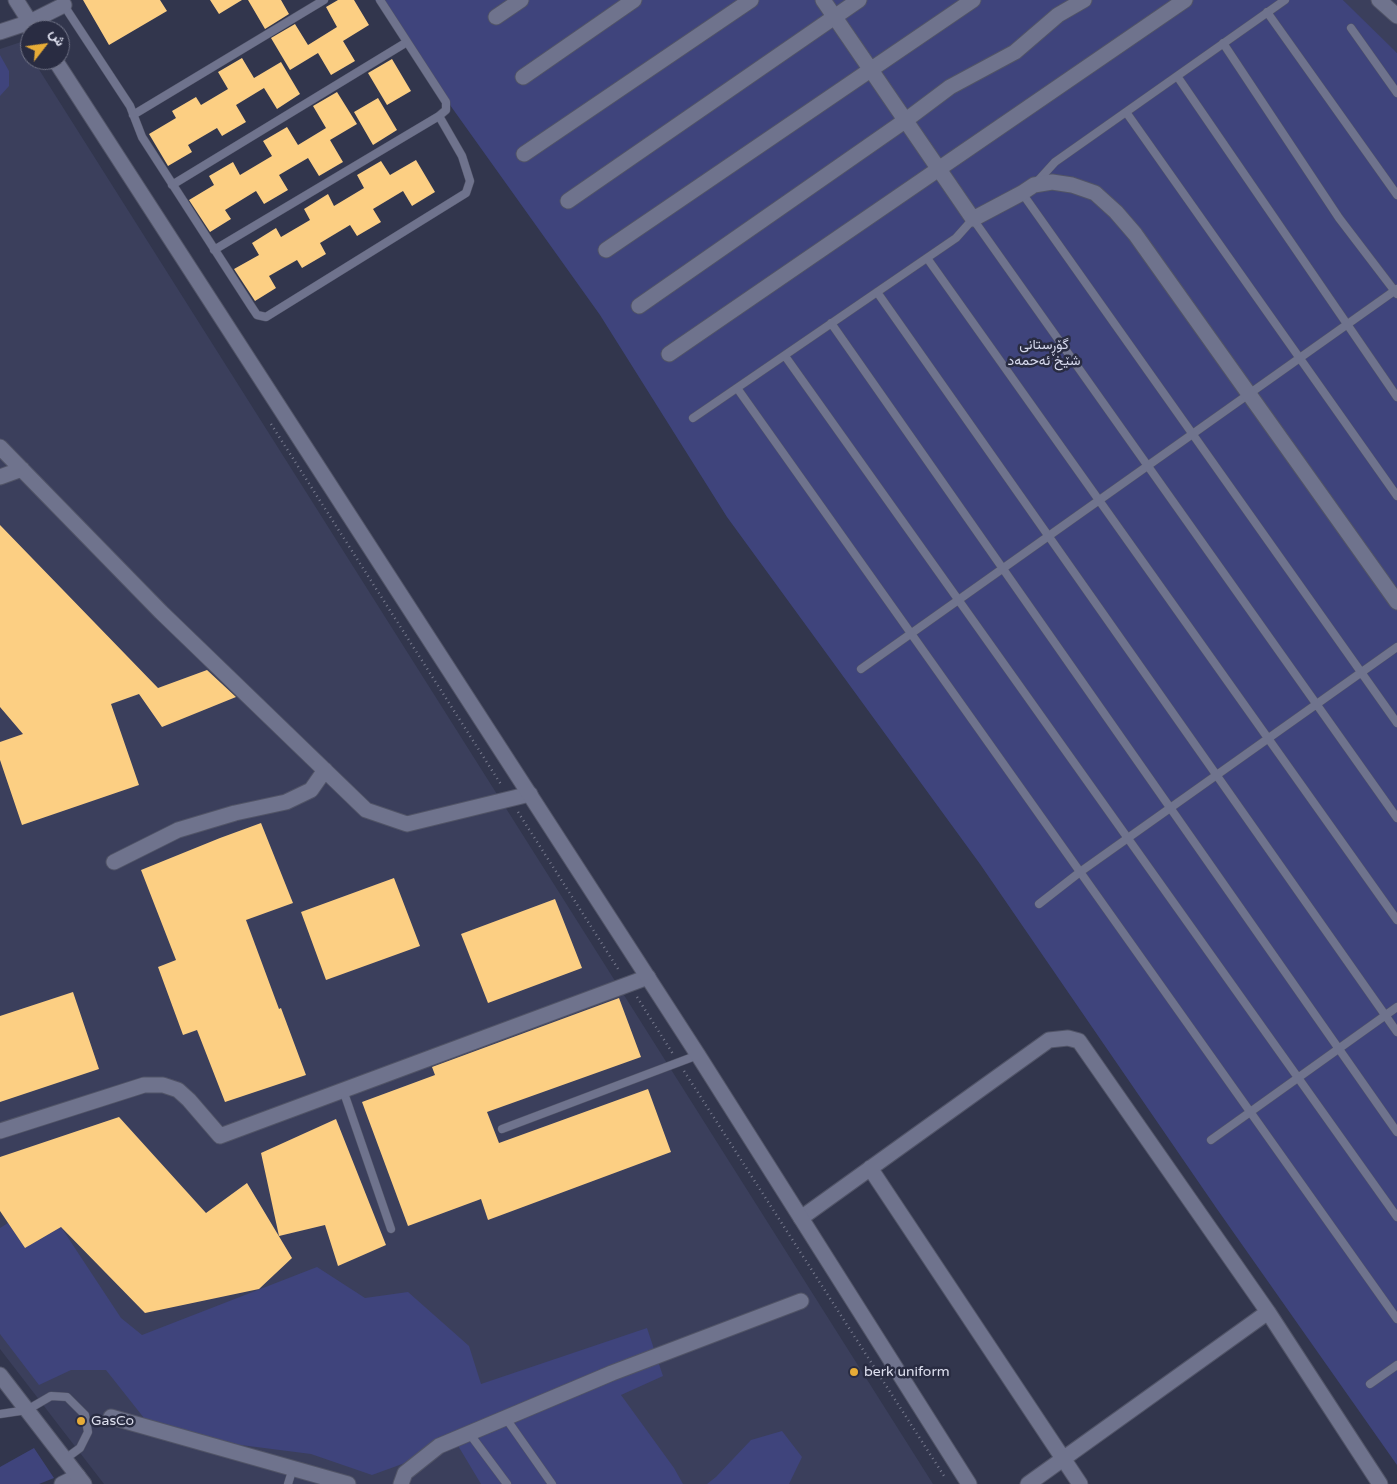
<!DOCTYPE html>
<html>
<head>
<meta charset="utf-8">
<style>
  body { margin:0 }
  #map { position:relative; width:1397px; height:1484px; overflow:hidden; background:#32364d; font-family:"Varela Round",Vazirmatn,sans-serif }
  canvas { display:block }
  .north { position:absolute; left:20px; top:20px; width:50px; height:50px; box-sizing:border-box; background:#292c42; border:1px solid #717487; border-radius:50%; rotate:60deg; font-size:14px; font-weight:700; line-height:20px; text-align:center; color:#dee0ef }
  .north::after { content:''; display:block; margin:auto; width:18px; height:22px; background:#e7ac37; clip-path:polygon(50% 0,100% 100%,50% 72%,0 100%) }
</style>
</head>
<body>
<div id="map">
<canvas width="1397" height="1484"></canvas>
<div class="north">ش</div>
</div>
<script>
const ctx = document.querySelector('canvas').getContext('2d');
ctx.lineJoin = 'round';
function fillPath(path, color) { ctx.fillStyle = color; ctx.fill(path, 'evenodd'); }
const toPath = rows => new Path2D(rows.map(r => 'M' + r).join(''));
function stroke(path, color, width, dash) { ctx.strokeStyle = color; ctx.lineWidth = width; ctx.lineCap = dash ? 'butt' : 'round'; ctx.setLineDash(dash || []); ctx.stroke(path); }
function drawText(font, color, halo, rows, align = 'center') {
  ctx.font = font + ' "Varela Round",Vazirmatn,sans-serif'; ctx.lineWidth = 5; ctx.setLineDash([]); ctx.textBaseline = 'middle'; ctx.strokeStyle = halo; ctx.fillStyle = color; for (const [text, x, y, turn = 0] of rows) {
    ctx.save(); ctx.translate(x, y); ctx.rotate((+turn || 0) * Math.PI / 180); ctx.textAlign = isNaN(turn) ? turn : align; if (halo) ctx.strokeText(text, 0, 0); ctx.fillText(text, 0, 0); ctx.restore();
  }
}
const built = toPath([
  [1343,0,1397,0,1397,53,1394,51],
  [21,42,30,55,30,60,33,60,933,1484,104,1484,0,1349,0,49]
]);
const green = toPath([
  [375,0,1343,0,1397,53,1397,1465,1217,1209,980,864,727,517,600,315],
  [0,55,9,71,9,86,0,96],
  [8,1223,25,1248,61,1227,121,1318,142,1335,317,1267,365,1298,408,1292,469,1346,481,1384,647,1328,663,1376,621,1395,674,1468,683,1484,481,1484,457,1444,372,1475,311,1454,233,1444,144,1418,106,1370,71,1370,39,1385,0,1334,0,1228],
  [782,1431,802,1457,789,1484,707,1484,716,1477,751,1440],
  [34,1448,54,1478,39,1484,0,1484,0,1467]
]);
const building = toPath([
  [83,0,160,0,167,11,109,45],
  [210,0,242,0,219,14],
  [248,0,281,0,289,14,265,29],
  [338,0,354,0,369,25,343,41,355,61,331,75,318,53,290,70,271,38,295,24,308,45,337,27,326,7],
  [242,58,254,78,281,62,300,94,277,109,264,88,236,105,246,122,222,136,217,128,188,145,192,152,168,166,149,134,176,118,172,111,196,97,201,105,228,89,218,72],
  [392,59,411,91,387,105,368,73],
  [337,92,357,124,330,140,343,162,319,176,308,158,279,175,288,190,264,204,256,191,225,210,231,219,210,232,189,200,214,185,209,176,233,162,240,175,272,156,263,141,287,127,298,145,326,128,313,106],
  [378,98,397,130,373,145,354,112],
  [416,160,435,192,412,206,403,191,373,209,381,222,357,236,350,225,320,243,326,254,302,268,297,260,269,276,276,288,255,301,234,269,259,255,252,243,276,228,281,237,310,220,304,209,328,194,334,206,364,188,357,175,381,161,390,175],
  [0,525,158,688,207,670,236,697,162,727,139,694,111,704,139,785,22,825,0,760,0,742,23,734,0,707],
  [261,823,293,903,246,920,279,1009,281,1008,306,1075,225,1102,197,1030,183,1035,158,967,176,960,141,870,220,838],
  [394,878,420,946,326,980,301,912],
  [555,899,582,968,488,1003,461,934],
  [73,992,99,1069,0,1102,0,1016],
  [619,998,641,1057,487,1112,499,1143,648,1089,671,1152,488,1220,481,1199,408,1226,362,1102,435,1075,432,1067],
  [119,1117,206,1213,247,1183,292,1258,259,1289,145,1313,61,1227,25,1248,0,1211,0,1157],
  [336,1119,386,1245,338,1266,325,1225,279,1236,261,1153]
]);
const path = toPath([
  [271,424,502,786],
  [518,812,620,972],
  [637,997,673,1054],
  [684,1071,946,1479]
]);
const lane = toPath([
  [63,4,130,106,142,137,251,306,257,315,266,317,466,193,470,181,462,156,439,116,446,110,446,102,380,0],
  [1267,12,1397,195],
  [1351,28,1397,93],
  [1223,43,1339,218,1397,294],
  [1177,76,1397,397],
  [1126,112,1397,496],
  [133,115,324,0],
  [1035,184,1055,162,1285,0],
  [172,185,407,42],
  [1022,193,1397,723],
  [214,250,439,116],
  [927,258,1397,920],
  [877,292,1397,1032],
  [831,323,1397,1132],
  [785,356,1397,1217],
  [737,388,1397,1319],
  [693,418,956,238,973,219,1397,818],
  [861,669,1397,289],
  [1039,904,1080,872,1397,647],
  [343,1090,391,1229],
  [502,1129,698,1055],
  [1211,1140,1397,1007],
  [1370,1384,1397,1365],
  [0,1414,27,1410,51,1396,67,1397,85,1415,88,1432,80,1448,65,1459],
  [505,1417,552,1484],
  [469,1433,507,1484],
  [288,1484,293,1468]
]);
const street = toPath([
  [823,0,973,219,1022,193,1034,185,1052,182,1072,185,1095,193,1116,212,1135,234,1397,602],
  [1379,0,1397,16],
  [496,17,521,0],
  [30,22,64,5],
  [523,77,634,0],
  [524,154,751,0],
  [568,201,859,0],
  [606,250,973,0],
  [639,306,906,120,950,87,1015,52,1058,15,1084,0],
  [669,354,1185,0],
  [0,447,161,612,366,810,407,824,530,794],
  [0,477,22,469],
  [114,862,178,830,235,813,286,802,311,790,325,770],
  [0,1131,144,1085,163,1085,178,1090,189,1100,220,1136,648,977],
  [870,1168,1080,1484],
  [801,1218,1049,1040,1068,1038,1079,1041,1268,1312,1380,1484],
  [111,1417,348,1484],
  [62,1484,78,1476],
  [401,1484,405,1473,439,1446,612,1373,801,1301],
  [1028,1484,1268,1312]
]);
const secondary = toPath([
  [16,0,35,30],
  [0,32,30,22],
  [55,60,698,1055,969,1484],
  [0,1375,84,1484]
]);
const markers = [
  [854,1372,5,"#e7ac37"],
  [81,1421,5,"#e7ac37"]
];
const parkNames = [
  ["گۆڕستانی",1044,345],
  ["شێخ ئەحمەد",1044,361]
];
const poiNames = [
  ["berk uniform",864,1372],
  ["GasCo",91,1421]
];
fillPath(built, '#3b3f5c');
fillPath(green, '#3f447c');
fillPath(building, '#fccf83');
stroke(lane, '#515467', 9);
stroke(street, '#515467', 17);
stroke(secondary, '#515467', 17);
stroke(path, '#777a8e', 2.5, [1, 4]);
stroke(lane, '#6f738d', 8);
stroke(street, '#6f738d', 15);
stroke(secondary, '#6f738d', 15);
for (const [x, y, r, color] of markers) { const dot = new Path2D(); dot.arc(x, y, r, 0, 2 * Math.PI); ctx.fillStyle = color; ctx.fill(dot); stroke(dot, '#292c42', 2); }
drawText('14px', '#d6d9ed', '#292c42', parkNames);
drawText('14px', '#dee0ef', '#292c42', poiNames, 'left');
</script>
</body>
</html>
